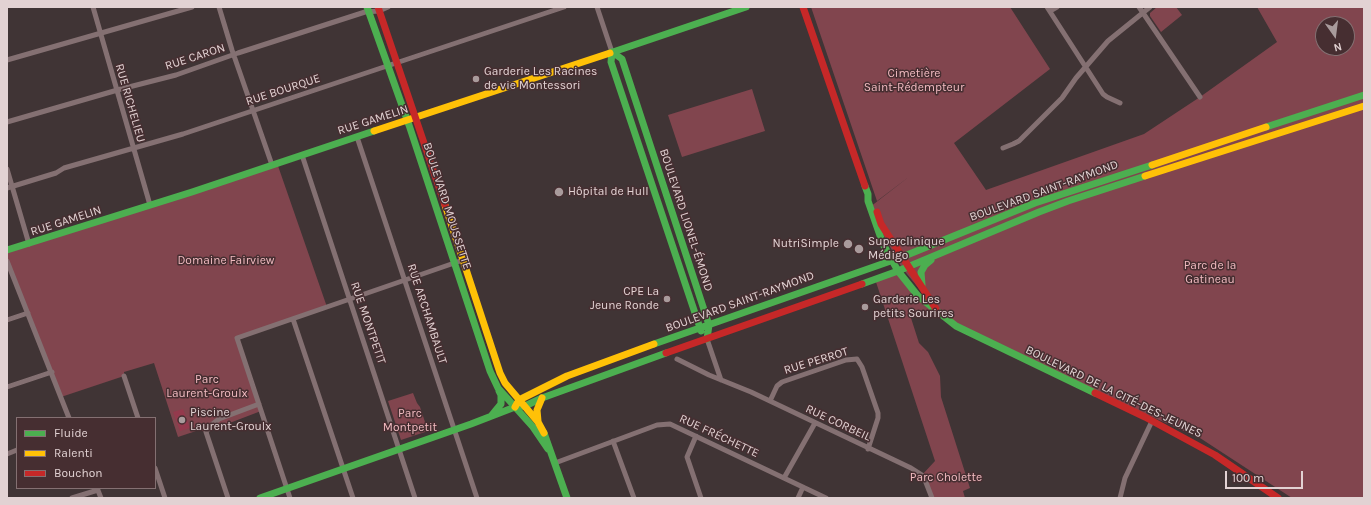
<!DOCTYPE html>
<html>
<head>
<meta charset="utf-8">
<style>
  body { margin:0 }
  #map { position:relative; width:1371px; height:505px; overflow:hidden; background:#403435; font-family:Karla,sans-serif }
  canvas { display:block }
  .frame { position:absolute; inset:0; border:8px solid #e2d2d3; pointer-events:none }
  .legend { position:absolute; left:16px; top:417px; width:140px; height:72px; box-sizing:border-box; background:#462e31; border:1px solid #847072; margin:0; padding:5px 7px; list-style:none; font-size:12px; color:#e2d2d3 }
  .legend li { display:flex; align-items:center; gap:8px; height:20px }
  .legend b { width:20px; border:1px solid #847072 }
  .north { position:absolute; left:1315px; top:16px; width:40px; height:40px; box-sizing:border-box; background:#462e31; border:1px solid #847072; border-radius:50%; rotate:166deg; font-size:11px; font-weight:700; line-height:16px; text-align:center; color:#e2d2d3 }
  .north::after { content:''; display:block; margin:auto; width:14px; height:18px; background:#a99b9c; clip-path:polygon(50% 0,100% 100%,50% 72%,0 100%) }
  .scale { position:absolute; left:1225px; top:471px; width:78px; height:18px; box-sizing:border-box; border:2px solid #e2d2d3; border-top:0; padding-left:5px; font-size:12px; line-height:14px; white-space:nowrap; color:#e2d2d3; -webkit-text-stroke:3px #462e31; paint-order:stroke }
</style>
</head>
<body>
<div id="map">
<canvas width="1371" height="505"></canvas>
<div class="frame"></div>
<ul class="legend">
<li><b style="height:5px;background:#4caf50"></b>Fluide</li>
<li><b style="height:5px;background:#ffc107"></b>Ralenti</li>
<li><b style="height:5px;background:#c62828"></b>Bouchon</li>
</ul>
<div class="north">N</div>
<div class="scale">100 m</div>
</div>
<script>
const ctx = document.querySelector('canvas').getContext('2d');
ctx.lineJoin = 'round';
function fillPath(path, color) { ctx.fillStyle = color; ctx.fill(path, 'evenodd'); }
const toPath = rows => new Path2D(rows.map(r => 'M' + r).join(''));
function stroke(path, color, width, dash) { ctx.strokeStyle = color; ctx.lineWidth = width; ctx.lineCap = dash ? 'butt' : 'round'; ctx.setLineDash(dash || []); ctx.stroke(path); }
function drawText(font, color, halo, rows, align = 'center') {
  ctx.font = font + ' Karla,sans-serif'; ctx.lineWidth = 3; ctx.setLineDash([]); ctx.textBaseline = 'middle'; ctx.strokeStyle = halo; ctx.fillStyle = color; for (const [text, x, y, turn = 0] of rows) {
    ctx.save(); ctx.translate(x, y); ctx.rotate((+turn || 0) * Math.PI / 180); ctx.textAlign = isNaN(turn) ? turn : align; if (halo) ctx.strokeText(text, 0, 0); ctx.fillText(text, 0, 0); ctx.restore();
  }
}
const green = toPath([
  [811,7,1010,7,1050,69,954,143,986,190,1144,134,1200,97,1277,42,1257,7,1364,7,1364,498,1292,498,1200,438,991,346,937,311,911,318,919,343,928,352,940,376,941,397,970,488,963,491,965,498,932,498,922,475,935,461,875,279,898,271,936,309,902,268,879,227,870,207,910,176,877,201],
  [1323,24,1347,24,1347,48,1323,48],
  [1157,7,1176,7,1182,15,1161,32,1150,16,1150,13],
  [752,89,765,131,682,157,668,115],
  [277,163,327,307,237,338,261,411,206,432,199,430,178,437,154,363,124,372,124,376,61,397,7,260,7,250],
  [413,393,417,403,420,407,428,431,401,440,388,401]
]);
const water = toPath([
  [183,409,190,428,180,431,173,412]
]);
const street = toPath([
  [93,7,150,205],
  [219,7,232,50,272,165],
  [597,7,612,52],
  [1047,7,1103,94,1107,97,1120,103],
  [1139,7,1200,97],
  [1050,11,1057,7],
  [7,60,192,7],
  [7,122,121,89,176,75,238,53,365,12,379,11,388,7],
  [357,137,477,498],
  [1003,148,1013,144,1019,141,1062,98,1076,78,1108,41,1150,7],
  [302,155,415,498],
  [7,169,29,244],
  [7,188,56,173,64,168,183,134,564,7],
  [7,261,69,418],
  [293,319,353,498],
  [7,320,28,313],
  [707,339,721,380],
  [677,359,709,375,751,392,911,468,922,475,925,480,932,498],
  [124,376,138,418],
  [7,387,52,372],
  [770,401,777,386,782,382,846,360,857,359,862,367,878,413,878,418,868,449],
  [696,436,687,457,701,498],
  [613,441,634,498],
  [7,454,17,450],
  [555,463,657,425,670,424,826,498],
  [155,468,165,498],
  [784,478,815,423],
  [97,488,101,498],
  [72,498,98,490],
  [228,498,206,432,210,426,219,419,259,404],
  [290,498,237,338,463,260],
  [798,498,803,487],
  [1120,498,1125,478,1152,421]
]);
const fast = toPath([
  [367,7,409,125,490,371,498,388,533,427,548,449],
  [612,52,622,59,709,325,707,339],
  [612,52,611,62,701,331],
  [610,53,746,7],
  [1266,127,1364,95],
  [865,186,868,194,868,201,883,244,898,271,918,296,956,326,1095,393],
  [7,250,192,192,374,131],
  [862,284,898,271,1039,212,1068,201,1145,176],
  [922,285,921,272,925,265,931,260],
  [654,344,902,257,1035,203,1152,165],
  [492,415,501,404,501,395,499,391],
  [544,433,567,498],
  [260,498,471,424,515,407,525,406,542,398,666,353]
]);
const slow = toPath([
  [374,131,610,53],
  [1152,165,1266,127],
  [1145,176,1364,106],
  [445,205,500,373,505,383,538,422,544,433],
  [515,407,519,400,567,376,654,344],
  [538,421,537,410,542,398]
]);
const jam = toPath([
  [378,7,445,205],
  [803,7,865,186],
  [877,212,881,224,936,309],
  [666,353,862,284],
  [1095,393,1145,417,1215,455,1278,498]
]);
const markers = [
  [476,79,4,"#a99b9c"],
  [559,192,5,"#a99b9c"],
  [848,244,5,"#a99b9c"],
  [859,249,5,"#a99b9c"],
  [667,299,4,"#a99b9c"],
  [865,307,4,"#a99b9c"],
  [182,420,4,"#a99b9c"]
];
const streetNames = [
  ["RUE CARON",195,57,-18],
  ["RUE BOURQUE",283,90,-18],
  ["RUE RICHELIEU",130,103,74],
  ["RUE GAMELIN",373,120,-18],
  ["BOULEVARD SAINT-RAYMOND",1044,191,-20],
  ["BOULEVARD MOUSSETTE",447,206,72],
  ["BOULEVARD LIONEL-ÉMOND",686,220,72],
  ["RUE GAMELIN",66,221,-18],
  ["BOULEVARD SAINT-RAYMOND",740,302,-20],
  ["RUE ARCHAMBAULT",427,314,72],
  ["RUE MONTPETIT",368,323,71],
  ["RUE PERROT",816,361,-17],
  ["BOULEVARD DE LA CITÉ-DES-JEUNES",1114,392,26],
  ["RUE CORBEIL",838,423,25],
  ["RUE FRÉCHETTE",719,436,25]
];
const poiNames = [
  ["Garderie Les Racines",484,72],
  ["de vie Montessori",484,86],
  ["Hôpital de Hull",568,192],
  ["Superclinique",868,242],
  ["Médigo",868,256],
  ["NutriSimple",839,244,"right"],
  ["CPE La",659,292,"right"],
  ["Jeune Ronde",659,306,"right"],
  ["Garderie Les",873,300],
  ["petits Sourires",873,314],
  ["Piscine",190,413],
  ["Laurent-Groulx",190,427]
];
const parkNames = [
  ["Cimetière",914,74],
  ["Saint-Rédempteur",914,88],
  ["Domaine Fairview",226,261],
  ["Parc de la",1210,266],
  ["Gatineau",1210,280],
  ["Parc",207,380],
  ["Laurent-Groulx",207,394],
  ["Parc",410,414],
  ["Montpetit",410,428],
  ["Parc Cholette",946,478]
];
fillPath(green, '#81454e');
fillPath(water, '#943a4d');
stroke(street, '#847072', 5);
stroke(fast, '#4caf50', 7);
stroke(slow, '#ffc107', 7);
stroke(jam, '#c62828', 7);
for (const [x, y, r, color] of markers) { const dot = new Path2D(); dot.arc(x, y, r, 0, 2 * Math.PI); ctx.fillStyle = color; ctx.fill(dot); stroke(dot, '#462e31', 1.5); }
drawText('12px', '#e2d2d3', '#462e31', streetNames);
drawText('12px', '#e2d2d3', '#462e31', poiNames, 'left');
drawText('12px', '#f2bbc1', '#462e31', parkNames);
</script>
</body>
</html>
